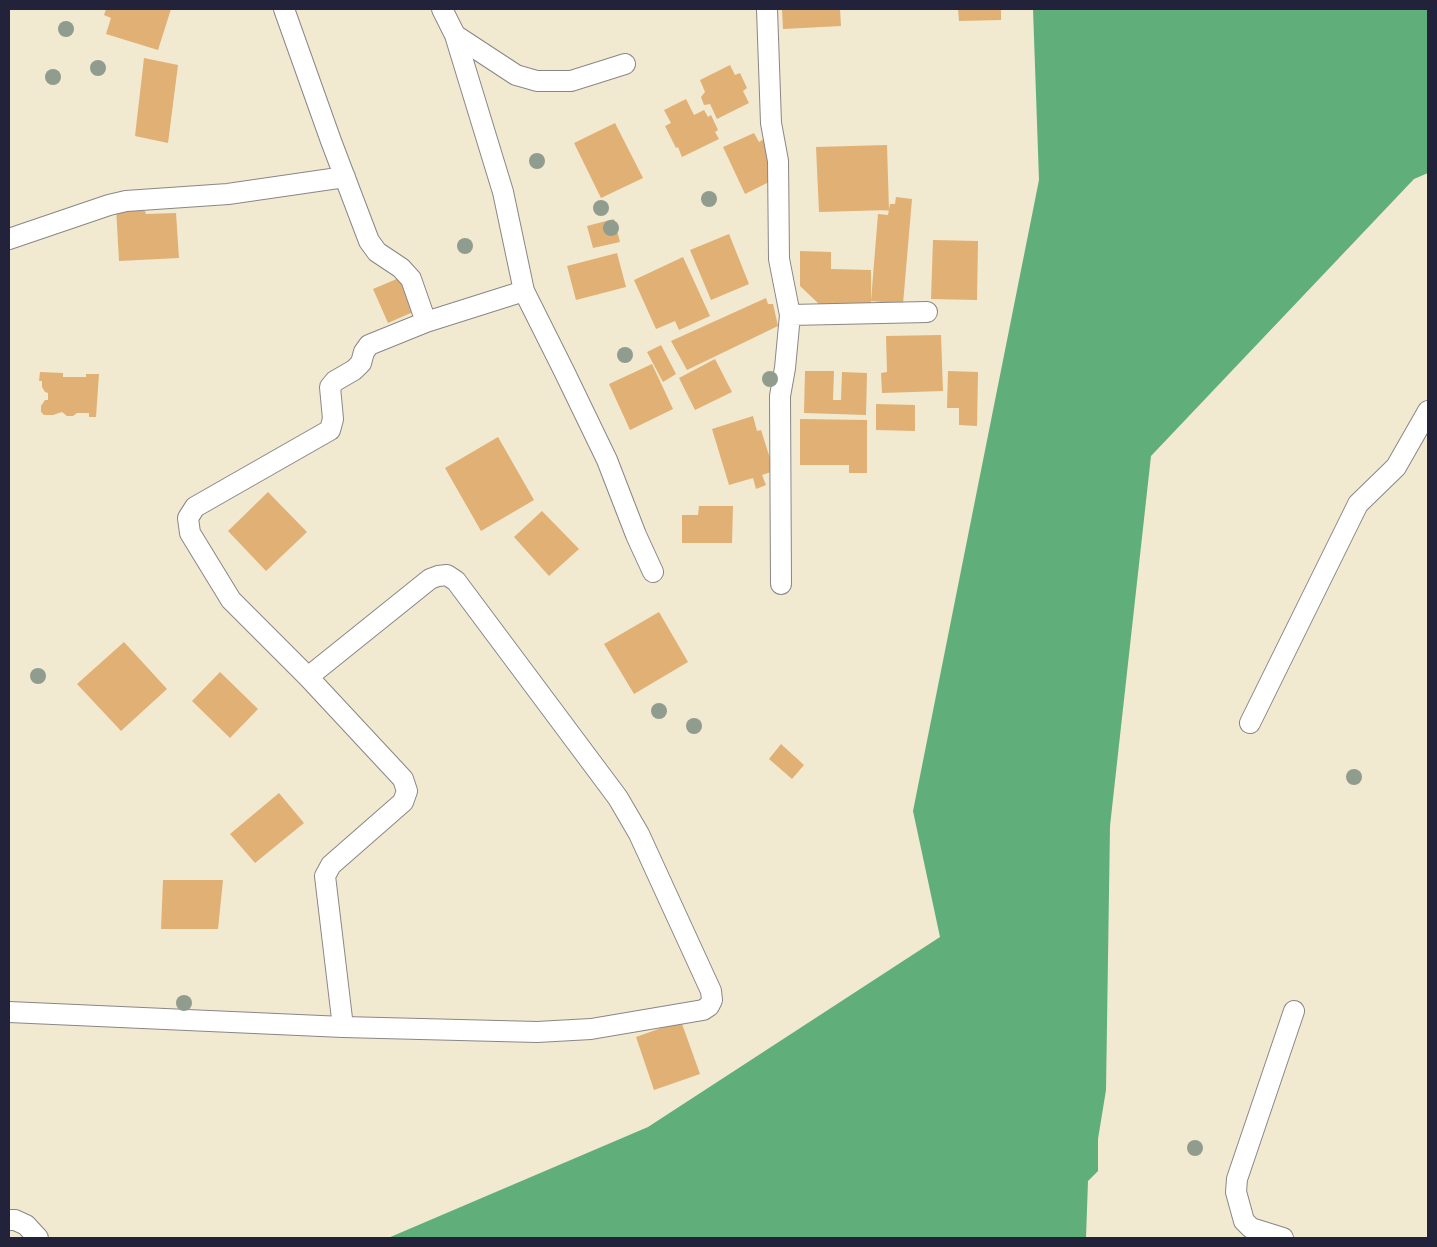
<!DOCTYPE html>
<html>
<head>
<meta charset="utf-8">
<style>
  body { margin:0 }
  #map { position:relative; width:1437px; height:1247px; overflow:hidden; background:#f2e9d1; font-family:"Architects Daughter",sans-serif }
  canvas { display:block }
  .frame { position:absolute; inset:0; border:10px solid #22223b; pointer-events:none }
</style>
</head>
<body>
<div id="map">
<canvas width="1437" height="1247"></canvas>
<div class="frame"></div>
</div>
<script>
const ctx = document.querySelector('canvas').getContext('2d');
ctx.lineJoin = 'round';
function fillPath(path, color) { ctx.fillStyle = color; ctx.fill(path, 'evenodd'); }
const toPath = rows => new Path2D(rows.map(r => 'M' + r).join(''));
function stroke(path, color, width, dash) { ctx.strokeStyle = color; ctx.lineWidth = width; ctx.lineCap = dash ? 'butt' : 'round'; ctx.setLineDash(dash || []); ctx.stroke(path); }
const forest = toPath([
  [1033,9,1428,9,1428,173,1414,179,1151,456,1110,826,1106,1090,1098,1139,1098,1171,1088,1181,1086,1238,388,1238,648,1127,940,937,913,811,1039,180]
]);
const building = toPath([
  [106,9,171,9,158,50,106,34,111,18,104,15],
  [782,9,840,9,841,26,783,29],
  [958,9,1001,9,1001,20,959,21],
  [144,58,178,65,168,143,135,136],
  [730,65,735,75,740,73,747,88,743,91,749,103,717,119,710,104,704,105,701,97,705,92,700,80],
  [686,99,694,115,704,110,708,117,711,115,718,130,715,132,719,139,682,157,678,147,676,148,665,126,671,123,664,110],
  [615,123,643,178,601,198,574,143],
  [754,133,759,142,764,139,775,179,745,194,723,147],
  [887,145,889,210,819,212,816,147],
  [896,197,912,199,903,304,871,301,878,214,888,215,890,204,895,204],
  [129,206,129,211,145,211,146,214,176,213,179,258,119,261,116,207],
  [614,219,620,242,593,248,587,226],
  [729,234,749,284,711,300,690,250],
  [933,240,978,241,977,300,931,299],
  [800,251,831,252,831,269,871,270,871,305,819,304,800,286],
  [617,253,626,287,576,300,567,266],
  [683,257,710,316,679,330,675,321,656,329,634,280],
  [399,278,413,312,388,323,373,289],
  [766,298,768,304,773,304,778,326,687,370,671,341],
  [941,335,943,391,882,393,881,373,887,372,886,336],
  [661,345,676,374,663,382,647,352],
  [715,359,732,392,695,410,679,378],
  [652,364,673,409,630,430,609,384],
  [805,371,834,371,833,400,841,400,842,372,867,373,866,415,804,413],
  [948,371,978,372,977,426,959,425,959,408,947,408],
  [40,372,63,373,63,377,86,377,86,374,99,374,96,417,89,417,89,413,77,413,73,416,67,416,62,412,53,415,44,415,41,412,41,406,45,400,48,400,48,393,45,392,42,387,42,381,39,381],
  [876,404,915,405,915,431,876,430],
  [753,416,757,431,761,430,774,471,762,475,766,485,756,489,753,478,729,485,712,429],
  [800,419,867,420,867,473,849,473,849,465,800,465],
  [498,437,534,500,481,531,445,468],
  [268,492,307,532,266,571,228,531],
  [699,506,733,506,732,543,682,543,682,515,698,515],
  [542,511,579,549,549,576,514,537],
  [659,612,688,662,634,694,604,644],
  [124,642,167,689,121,731,77,684],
  [220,672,258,709,230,738,192,701],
  [781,744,804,765,792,779,769,759],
  [279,793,304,823,255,863,230,834],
  [163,880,223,880,218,929,161,929],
  [681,1021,700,1074,654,1090,636,1037]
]);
const street = toPath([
  [284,9,331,141,369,241,377,252,401,268,411,279,426,322],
  [442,9,455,35,503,192,524,291,564,371,607,460,636,535,653,572],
  [767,9,771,123,778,161,779,259,790,315,927,312],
  [455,35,516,75,537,81,571,81,625,64],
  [9,239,109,205,126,201,228,194,345,177],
  [781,584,780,396,785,368,790,315],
  [1250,723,1358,504,1396,467,1428,411],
  [9,1012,343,1027,537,1032,591,1029,703,1010,709,1006,712,1000,711,991,639,834,618,798,456,581,447,575,438,576,430,579,308,677],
  [343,1027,325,876,331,865,403,802,407,791,403,779,308,677,231,600,190,533,188,518,195,507,330,430,333,419,330,387,335,381,354,370,361,363,364,352,369,345,426,322,524,291],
  [9,1220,15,1220,26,1225,38,1238],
  [1283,1238,1251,1228,1244,1221,1236,1192,1237,1179,1294,1011]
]);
const trees = [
  [66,29],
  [98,68],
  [53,77],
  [537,161],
  [709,199],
  [601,208],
  [611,228],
  [465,246],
  [625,355],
  [770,379],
  [38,676],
  [659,711],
  [694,726],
  [1354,777],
  [184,1003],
  [1195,1148]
];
fillPath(forest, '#60af7a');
fillPath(building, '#e1b074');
stroke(street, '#8a8686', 22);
stroke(street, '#fff', 20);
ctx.fillStyle = '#909c8e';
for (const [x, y] of trees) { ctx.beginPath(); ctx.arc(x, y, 8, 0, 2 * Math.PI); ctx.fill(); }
</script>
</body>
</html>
